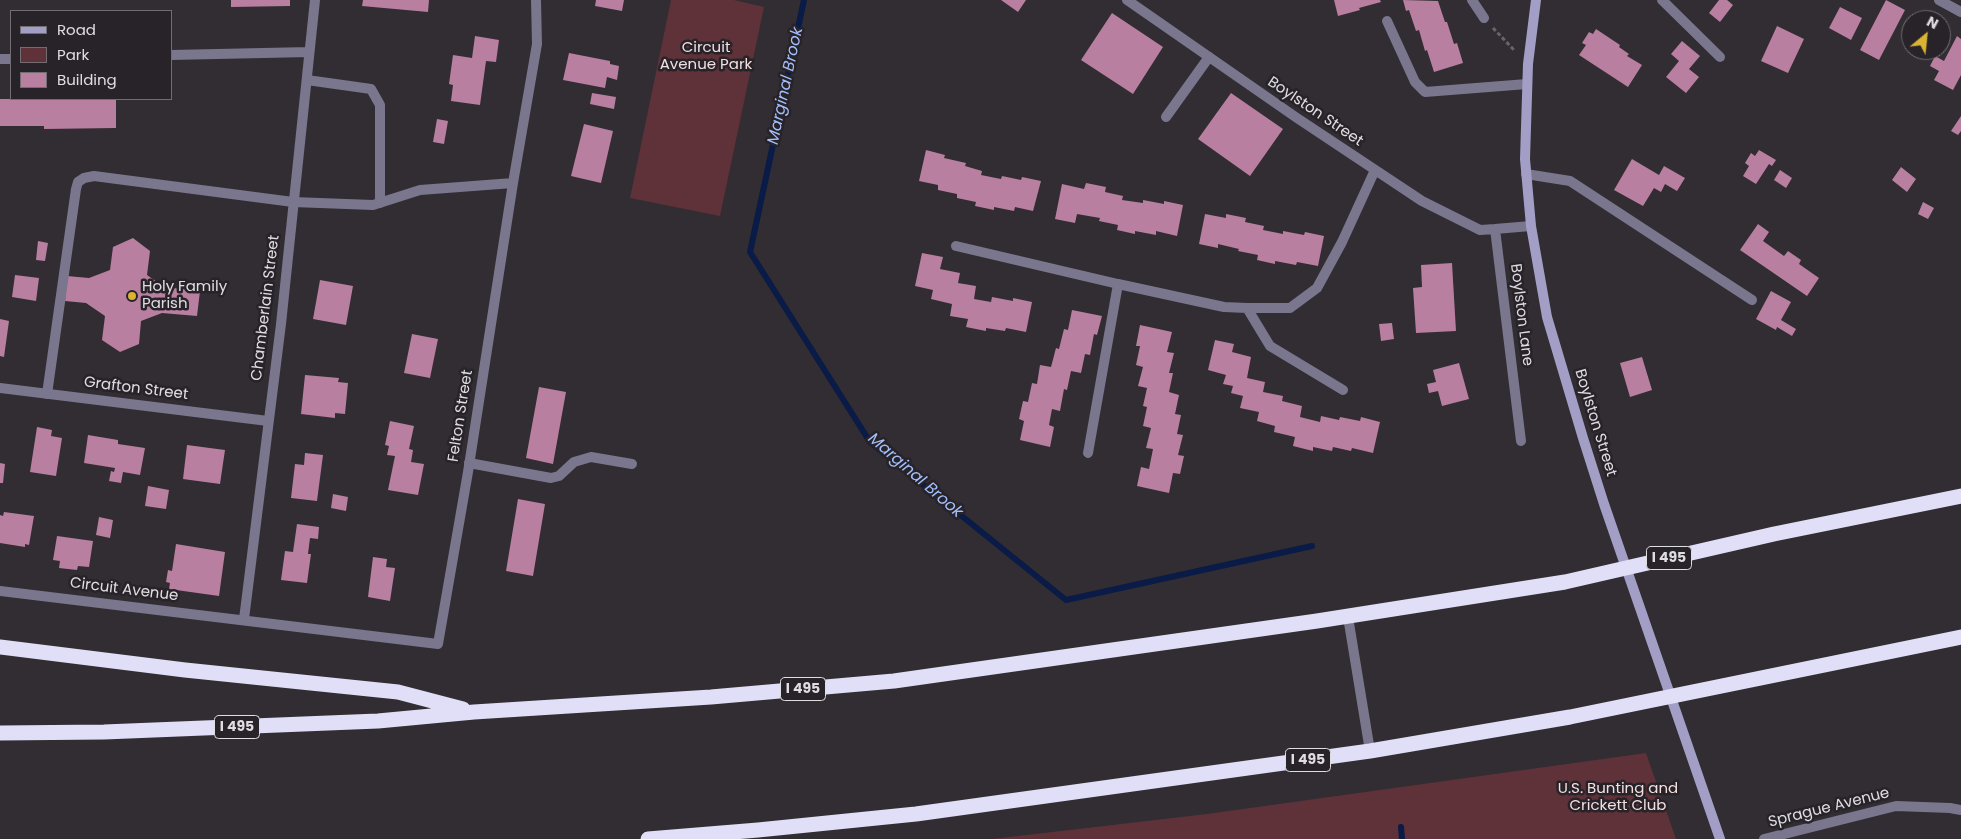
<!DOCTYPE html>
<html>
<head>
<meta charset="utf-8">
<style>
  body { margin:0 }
  #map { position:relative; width:1961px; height:839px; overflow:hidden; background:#312d32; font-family:Poppins,sans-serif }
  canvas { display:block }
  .legend { position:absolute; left:10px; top:10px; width:162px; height:90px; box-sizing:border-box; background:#272329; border:1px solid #716d73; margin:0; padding:6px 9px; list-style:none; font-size:15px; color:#e0dde1 }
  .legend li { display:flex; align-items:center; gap:10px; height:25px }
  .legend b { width:25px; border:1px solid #716d73 }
  .north { position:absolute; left:1901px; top:10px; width:50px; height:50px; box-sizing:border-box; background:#272329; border:1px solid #716d73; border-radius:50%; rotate:28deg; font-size:14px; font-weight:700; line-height:20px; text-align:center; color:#e0dde1 }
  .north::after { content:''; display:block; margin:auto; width:18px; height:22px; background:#dab333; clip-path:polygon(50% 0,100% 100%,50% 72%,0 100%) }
</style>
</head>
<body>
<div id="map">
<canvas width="1961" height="839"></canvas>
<ul class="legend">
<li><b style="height:6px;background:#a39ec5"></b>Road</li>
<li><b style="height:14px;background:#5e3238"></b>Park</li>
<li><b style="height:14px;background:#b97fa0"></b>Building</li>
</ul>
<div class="north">N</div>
</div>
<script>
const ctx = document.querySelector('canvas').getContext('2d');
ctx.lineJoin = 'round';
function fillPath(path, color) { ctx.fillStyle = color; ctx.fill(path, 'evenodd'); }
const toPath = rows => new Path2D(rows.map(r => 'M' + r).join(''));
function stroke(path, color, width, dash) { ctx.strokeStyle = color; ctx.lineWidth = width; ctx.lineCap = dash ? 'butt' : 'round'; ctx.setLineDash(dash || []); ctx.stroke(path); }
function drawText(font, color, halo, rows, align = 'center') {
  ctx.font = font + ' Poppins,sans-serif'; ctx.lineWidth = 5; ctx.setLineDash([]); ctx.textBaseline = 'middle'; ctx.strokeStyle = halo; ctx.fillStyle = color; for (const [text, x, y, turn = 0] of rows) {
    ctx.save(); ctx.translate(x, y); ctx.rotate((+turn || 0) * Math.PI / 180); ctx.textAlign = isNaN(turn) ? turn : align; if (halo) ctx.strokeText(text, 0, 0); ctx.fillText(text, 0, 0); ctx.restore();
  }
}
const green = toPath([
  [671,0,734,0,764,7,720,216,630,198],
  [1646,753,1676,839,992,839,1207,814]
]);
const stream = toPath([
  [804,0,750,252,870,442,1066,600,1312,546],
  [1401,827,1402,839]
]);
const building = toPath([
  [231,0,290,0,290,6,231,7],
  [363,0,429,0,428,12,362,6],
  [596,0,624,0,622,11,595,6],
  [1001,0,1026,0,1018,12],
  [1334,0,1380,0,1381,2,1359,8,1360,10,1338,16],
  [1403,0,1438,1,1445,22,1447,22,1454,44,1457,43,1463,63,1434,72,1427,50,1425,51,1419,30,1416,31,1409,10,1406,11],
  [1719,0,1727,0,1733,5,1720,22,1709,13],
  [1886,0,1905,10,1879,60,1860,50],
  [1840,7,1862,18,1851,40,1829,28],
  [1112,13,1163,47,1133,94,1081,60],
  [1777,26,1804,39,1788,73,1761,61],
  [1596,29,1620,45,1619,47,1629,54,1627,56,1642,65,1628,87,1579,55,1586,45,1582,43,1589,32,1593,34],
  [475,36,499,40,496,62,486,61,480,105,451,101,453,85,449,84,453,55,472,58],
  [1957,36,1961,39,1961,75,1953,90,1934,80,1939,71,1930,66,1935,56,1944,61],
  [1682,41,1700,56,1689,69,1699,77,1686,93,1666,77,1679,61,1671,54],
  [569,53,610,61,610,64,619,66,617,80,607,77,605,88,563,80],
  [592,93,616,97,614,109,590,104],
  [1231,93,1283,129,1250,176,1198,139],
  [0,99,116,99,116,128,44,129,44,126,0,126],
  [1961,116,1961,131,1958,135,1951,131],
  [437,119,448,121,444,144,433,142],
  [584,124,613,131,601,183,571,176],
  [926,150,945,155,944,158,966,163,965,166,982,171,981,175,1001,179,1002,176,1021,180,1022,177,1041,181,1033,211,1015,207,1014,211,994,207,994,210,975,206,976,202,957,198,957,194,938,190,938,185,919,181],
  [1759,150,1776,160,1772,166,1769,164,1756,184,1743,176,1749,166,1745,163,1751,153,1755,156],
  [1632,159,1659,175,1664,166,1685,178,1677,191,1665,184,1661,192,1654,188,1643,206,1614,190],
  [1901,167,1916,179,1907,192,1892,180],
  [1780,170,1792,178,1786,188,1774,180],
  [1086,183,1106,187,1105,192,1123,196,1122,200,1143,203,1143,200,1164,204,1164,201,1183,205,1177,236,1156,231,1156,235,1135,231,1135,234,1117,230,1118,225,1099,221,1100,218,1077,214,1075,223,1055,219,1062,184,1084,189],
  [1923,202,1934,208,1928,219,1918,214],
  [1205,214,1226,218,1226,214,1246,218,1245,222,1264,226,1263,230,1283,234,1283,231,1304,235,1305,232,1324,236,1318,266,1297,262,1296,265,1275,261,1275,264,1257,260,1258,255,1238,251,1239,249,1218,244,1218,248,1199,244],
  [1758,224,1769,232,1763,241,1784,256,1788,251,1801,260,1799,264,1819,278,1807,296,1740,250],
  [133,238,150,251,147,275,164,287,200,291,197,316,162,313,141,321,139,344,120,352,102,340,105,316,86,303,65,301,67,276,89,278,110,270,113,247],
  [38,241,48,243,45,261,36,260],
  [922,253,943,257,940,269,960,273,958,283,976,286,974,299,991,302,992,297,1013,301,1013,298,1032,302,1026,332,1006,328,1005,331,986,328,986,331,966,327,968,319,950,316,952,304,931,299,933,290,915,286],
  [1452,263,1456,331,1416,333,1413,288,1422,287,1421,265],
  [15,275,39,278,36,301,12,297],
  [320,280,353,286,346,325,313,319],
  [1771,291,1791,302,1781,320,1796,329,1792,336,1777,327,1776,330,1756,319],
  [1072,310,1102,316,1097,335,1094,334,1090,355,1085,354,1081,373,1071,371,1067,390,1064,389,1060,411,1052,409,1049,425,1054,427,1050,447,1020,440,1024,421,1019,419,1023,401,1028,402,1032,383,1037,384,1040,365,1051,367,1056,348,1059,349,1064,329,1068,330],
  [0,319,9,321,4,357,0,356],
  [1392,323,1394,339,1381,341,1379,324],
  [1140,325,1172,332,1167,352,1174,353,1169,373,1173,373,1169,392,1179,395,1175,414,1181,415,1177,434,1183,435,1178,455,1184,456,1180,474,1173,473,1169,493,1137,486,1141,467,1149,469,1153,449,1146,448,1151,428,1143,426,1147,407,1143,406,1147,388,1138,386,1143,367,1136,365,1140,346,1136,346],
  [412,334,438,339,430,378,404,373],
  [1215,340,1234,344,1232,352,1251,357,1247,378,1265,382,1263,392,1283,396,1282,401,1302,406,1300,417,1320,422,1321,416,1339,420,1340,417,1360,421,1361,417,1380,422,1373,453,1352,448,1351,451,1333,447,1332,451,1313,447,1313,451,1293,446,1295,437,1274,432,1275,426,1257,421,1259,412,1240,408,1243,396,1231,393,1233,386,1223,384,1226,375,1208,370],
  [1642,357,1652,390,1630,397,1620,363],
  [1459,363,1469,399,1442,406,1438,391,1429,393,1427,384,1436,382,1433,370],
  [305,375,339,378,338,382,348,383,345,414,335,413,335,418,301,414],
  [539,387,566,392,553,464,526,458],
  [390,421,414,426,409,449,413,450,411,462,424,464,418,495,388,490,395,456,387,455,389,446,385,445],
  [37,427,52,430,51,436,62,438,56,476,30,472],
  [88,435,118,440,118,444,145,448,140,475,123,472,121,483,109,481,111,471,114,472,115,468,84,463],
  [187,445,225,450,220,484,183,479],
  [305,453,323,455,317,501,291,498,295,464,304,465],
  [0,463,5,464,3,483,0,483],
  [148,486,169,490,166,509,145,506],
  [333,494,348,497,346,511,331,508],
  [518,499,545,504,533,576,506,571],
  [4,512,34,516,29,545,25,544,25,547,0,543,0,515,3,516],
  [99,517,113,520,110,538,96,535],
  [297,524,319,527,318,539,310,538,308,554,311,554,307,583,281,580,285,551,293,552],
  [57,536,93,541,89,567,78,566,77,570,59,568,60,561,53,560],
  [176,544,225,552,219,596,169,589,170,583,166,582,168,570,172,571],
  [373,557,387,559,386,567,395,568,390,601,368,597]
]);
const path = toPath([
  [1493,28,1515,51]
]);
const service = toPath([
  [1387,21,1415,82,1425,92,1527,84],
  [307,80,371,89,380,105,380,203],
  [1166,117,1209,57],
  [1526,174,1570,181,1752,300],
  [47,394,76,189,78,182,84,178,94,176,293,202],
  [469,463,551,478,559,476,574,462,591,457,632,464],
  [1348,617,1370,751]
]);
const minor = toPath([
  [1127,0,1297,118,1422,201,1480,230,1495,229],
  [1472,0,1484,18],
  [1662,0,1720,57],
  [1939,0,1961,12],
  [171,55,309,52],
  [0,59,11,59],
  [293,202,373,205,420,190,513,183],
  [956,246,1118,284,1088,453],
  [1118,284,1224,307,1247,308,1270,346,1343,390],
  [1247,308,1290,308,1317,288,1342,242,1375,170],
  [0,388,268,421],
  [1521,441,1495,229,1531,226],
  [0,591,438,644,468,472,513,183,537,44,536,0],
  [244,619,281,324,315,0],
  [1764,839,1896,806,1950,808,1961,810]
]);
const secondary = toPath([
  [1536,0,1528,64,1525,159,1531,226,1547,317,1583,438,1604,504,1720,839]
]);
const motorway = toPath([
  [0,647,185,670,398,692,463,709],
  [0,733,104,732,378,721,474,712,711,697,894,681,1317,621,1565,582,1774,534,1961,496],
  [648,839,758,830,916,814,1370,751,1570,717,1961,637]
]);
const markers = [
  [132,296,5,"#dab333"]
];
const shields = [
  [1669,558,45],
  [803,689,45],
  [237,727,45],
  [1308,760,45]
];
const shieldNames = [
  ["I 495",1669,558],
  ["I 495",803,689],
  ["I 495",237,727],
  ["I 495",1308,760]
];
const parkNames = [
  ["Circuit",706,48],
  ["Avenue Park",706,65],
  ["U.S. Bunting and",1618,789],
  ["Crickett Club",1618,806]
];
const streetNames = [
  ["Boylston Street",1315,112,34],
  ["Chamberlain Street",266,308,-83],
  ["Boylston Lane",1521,315,83],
  ["Grafton Street",136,389,7],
  ["Felton Street",461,416,-81],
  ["Boylston Street",1595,423,73],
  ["Circuit Avenue",124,590,7],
  ["Sprague Avenue",1829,808,-14]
];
const poiNames = [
  ["Holy Family",142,287],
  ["Parish",142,304]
];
const waterNames = [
  ["Marginal Brook",786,86,-78],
  ["Marginal Brook",915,476,41]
];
fillPath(green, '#5e3238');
stroke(stream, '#091b46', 6);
fillPath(building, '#b97fa0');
stroke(path, '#686469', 3, [4, 2.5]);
stroke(service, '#79768e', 10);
stroke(minor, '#79768e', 10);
stroke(secondary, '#a39ec5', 10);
stroke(motorway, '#e1def7', 15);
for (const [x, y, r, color] of markers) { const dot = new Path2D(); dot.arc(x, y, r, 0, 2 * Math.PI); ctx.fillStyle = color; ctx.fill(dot); stroke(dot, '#272329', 2); }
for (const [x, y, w] of shields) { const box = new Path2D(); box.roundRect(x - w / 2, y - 11.5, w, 23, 4); ctx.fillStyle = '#272329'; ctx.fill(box); stroke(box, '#e0dde1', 1); }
drawText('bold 14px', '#e0dde1', null, shieldNames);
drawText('15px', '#f3dee0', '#272329', parkNames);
drawText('15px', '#e0dde1', '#272329', streetNames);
drawText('15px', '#e0dde1', '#272329', poiNames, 'left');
drawText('italic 16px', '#a3c0fc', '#272329', waterNames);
</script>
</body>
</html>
